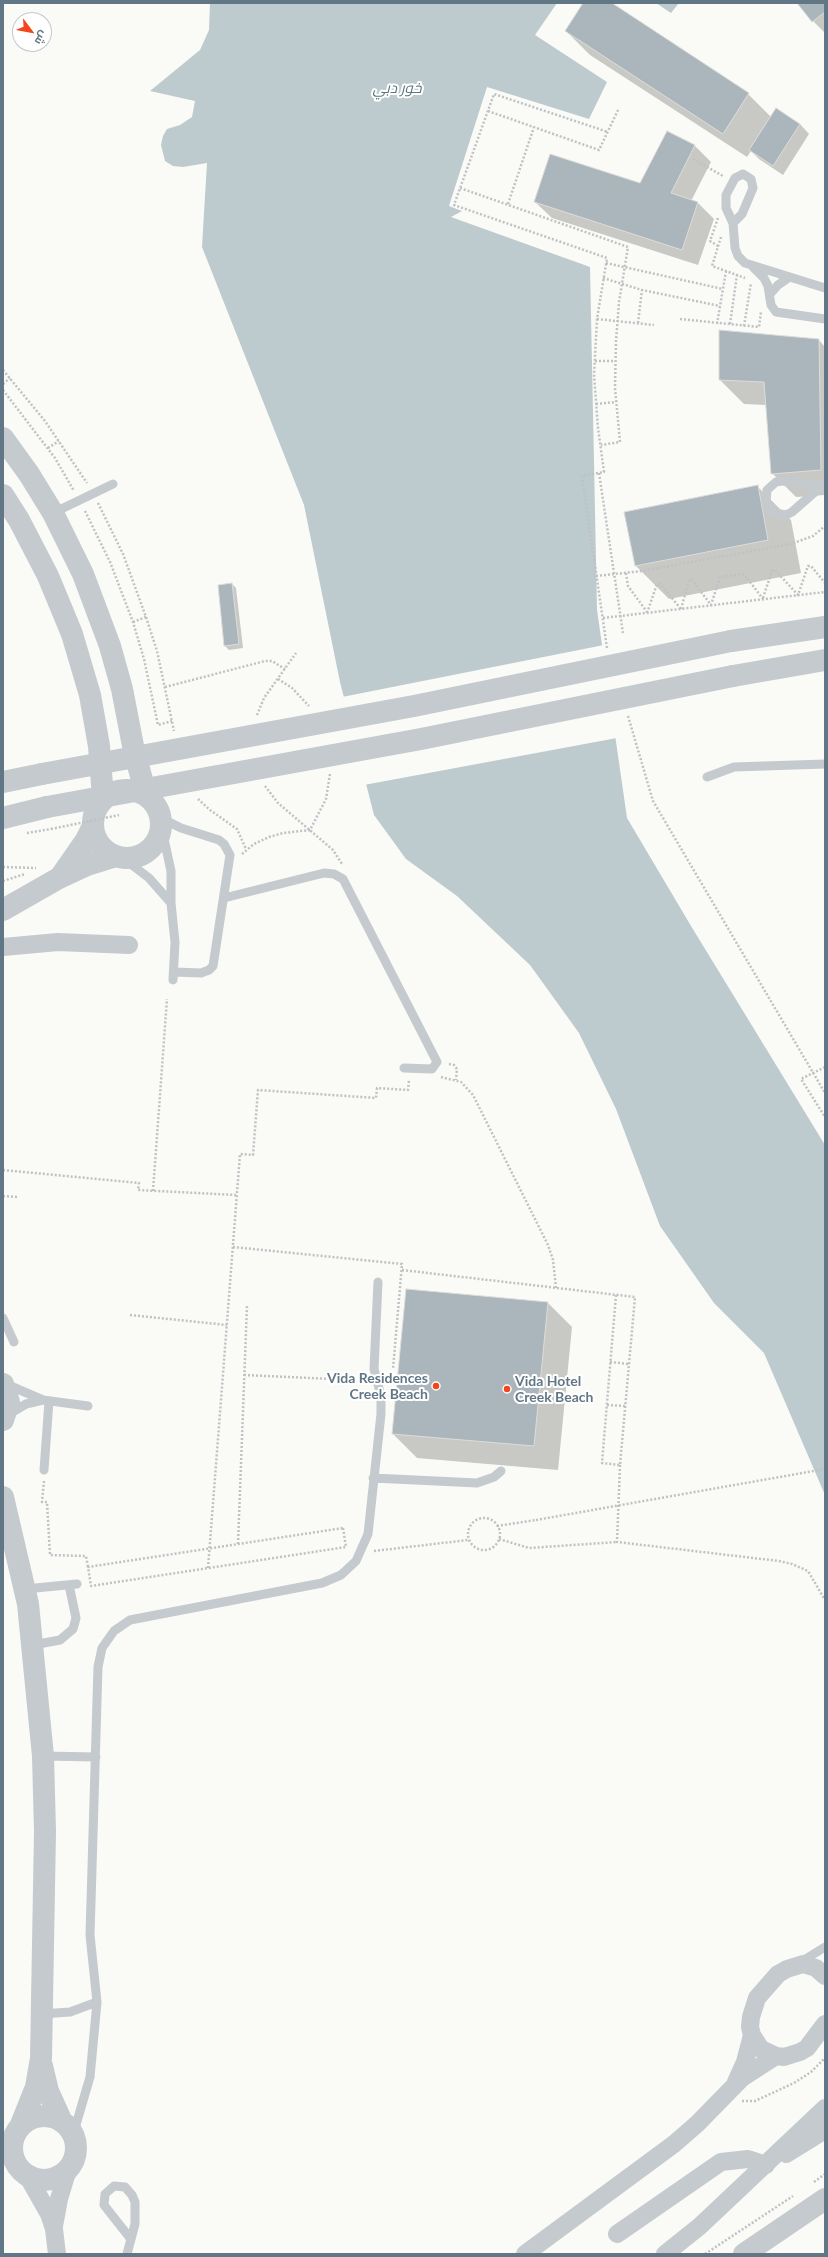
<!DOCTYPE html>
<html>
<head>
<meta charset="utf-8">
<style>
  body { margin:0 }
  #map { position:relative; width:828px; height:2257px; overflow:hidden; background:#fafaf7; font-family:Lato,Cairo,sans-serif }
  canvas { display:block }
  .frame { position:absolute; inset:0; border:4px solid #627785; pointer-events:none }
  .north { position:absolute; left:12px; top:12px; width:40px; height:40px; box-sizing:border-box; background:#fff; border:1px solid #c0c9ce; border-radius:50%; rotate:122deg; font-size:11px; font-weight:700; line-height:16px; text-align:center; color:#627785 }
  .north::after { content:''; display:block; margin:auto; width:14px; height:18px; background:#f4461d; clip-path:polygon(50% 0,100% 100%,50% 72%,0 100%) }
</style>
</head>
<body>
<div id="map">
<canvas width="828" height="2257"></canvas>
<div class="frame"></div>
<div class="north">ش</div>
</div>
<script>
const ctx = document.querySelector('canvas').getContext('2d');
ctx.lineJoin = 'round';
function fillPath(path, color) { ctx.fillStyle = color; ctx.fill(path, 'evenodd'); }
const toPath = rows => new Path2D(rows.map(r => 'M' + r).join(''));
function stroke(path, color, width, dash) { ctx.strokeStyle = color; ctx.lineWidth = width; ctx.lineCap = dash ? 'butt' : 'round'; ctx.setLineDash(dash || []); ctx.stroke(path); }
function drawText(font, color, halo, rows, align = 'center') {
  ctx.font = font + ' Lato,Cairo,sans-serif'; ctx.lineWidth = 4; ctx.setLineDash([]); ctx.textBaseline = 'middle'; ctx.strokeStyle = halo; ctx.fillStyle = color; for (const [text, x, y, turn = 0] of rows) {
    ctx.save(); ctx.translate(x, y); ctx.rotate((+turn || 0) * Math.PI / 180); ctx.textAlign = isNaN(turn) ? turn : align; if (halo) ctx.strokeText(text, 0, 0); ctx.fillText(text, 0, 0); ctx.restore();
  }
}
const water = toPath([
  [210,3,557,3,535,35,607,82,589,119,487,87,449,206,462,211,451,217,590,267,597,610,627,818,691,926,825,1145,825,1495,764,1353,714,1303,660,1226,616,1109,579,1033,530,965,457,896,406,859,374,815,340,682,304,505,202,247,207,163,183,167,173,166,165,161,161,145,163,136,167,129,180,125,192,117,195,101,150,91,200,50,209,30],
  [656,3,679,3,671,13]
]);
const pier = toPath([
  [604,645,617,738,364,785,342,697]
]);
const shadow = toPath([
  [585,3,611,3,748,94,771,117,800,124,809,134,783,175,759,159,751,151,747,157,590,55,566,31],
  [799,3,825,3,825,33,813,21],
  [668,132,695,146,711,162,691,201,697,202,714,219,698,265,552,218,535,202,640,184],
  [819,340,825,347,825,495,796,497,772,473,767,405,744,404,720,380],
  [757,486,791,520,801,573,669,599,636,566],
  [232,584,236,588,243,648,229,650,225,646,219,585],
  [547,1302,572,1327,558,1470,417,1458,393,1434]
]);
const building = toPath([
  [583,3,612,3,749,93,723,134,565,31,583,3],
  [797,3,825,3,825,12,812,22,797,3],
  [776,108,800,124,773,166,749,150,776,108],
  [667,131,695,145,671,193,698,202,682,250,534,202,550,154,640,183,667,131],
  [719,330,819,339,821,470,771,474,764,382,719,380,719,330],
  [758,485,768,540,635,566,624,512,758,485],
  [232,583,239,644,224,646,218,585,232,583],
  [406,1289,548,1302,534,1446,392,1434,406,1289]
]);
const path = toPath([
  [488,111,599,150,619,108],
  [693,159,723,176],
  [460,188,628,247,619,302,616,341,615,388,620,442,601,445],
  [508,204,534,127],
  [718,218,710,241,718,246],
  [721,237,712,266,745,278],
  [606,263,723,289],
  [603,278,642,290,720,306],
  [597,319,654,325],
  [680,319,759,327,761,312],
  [638,323,642,290],
  [717,324,726,271],
  [730,324,737,275],
  [744,326,751,283],
  [595,361,615,361],
  [3,370,45,421,87,483],
  [3,384,10,378],
  [3,390,55,458,74,491],
  [596,404,616,402],
  [48,448,59,441],
  [599,473,623,633],
  [98,503,123,554,146,617,157,651,174,731],
  [85,511,110,562,133,622,144,659,158,725,172,721],
  [626,573,628,586,647,612],
  [596,576,642,571,791,544,813,536,825,526],
  [763,598,772,571,775,570,798,595,808,566,811,566,825,583],
  [681,609,689,580,692,580,711,605,720,577,744,574,763,599],
  [647,613,657,584,660,584,681,609],
  [603,618,825,592],
  [133,622,146,617],
  [607,648,582,476,604,472,598,428,594,375,597,319,607,258,454,205,494,94,608,132],
  [278,679,292,688,309,706],
  [165,687,265,661,272,661,285,669],
  [257,715,264,698,296,653],
  [628,716,653,801,825,1093],
  [265,786,278,803,333,850,342,864],
  [198,799,210,810,237,829,246,849],
  [27,833,51,829],
  [242,854,254,844,269,837,283,833,310,830,326,799,330,774],
  [3,867,36,868],
  [3,881,25,874],
  [449,1064,454,1065,457,1069,456,1080],
  [825,1067,801,1079,825,1117],
  [441,1077,461,1082,473,1095,548,1245,553,1260,556,1288],
  [3,1170,139,1183,138,1190,236,1195],
  [153,1191,167,999],
  [3,1196,17,1197],
  [233,1247,402,1264,393,1369],
  [402,1270,635,1297,620,1465,602,1463,616,1295],
  [130,1315,227,1325],
  [610,1362,629,1364],
  [244,1375,354,1380],
  [607,1405,625,1406],
  [620,1465,617,1542,779,1561,792,1564,808,1571,825,1600],
  [44,1481,42,1502,47,1502,50,1555,86,1556,88,1567],
  '468 1534a16 16 0 1 1 32 0a16 16 0 1 1-32 0Z',
  [497,1526,536,1520],
  [343,1528,346,1547,91,1586,88,1567,343,1528],
  [499,1539,529,1548,617,1542],
  [238,1544,247,1305],
  [374,1551,468,1540],
  [208,1568,240,1154,253,1155,258,1090,376,1098,377,1088,408,1090,409,1080],
  [742,2101,755,2101,794,2083,811,2072,825,2058],
  [814,2182,825,2174],
  [705,2254,793,2196]
]);
const service = toPath([
  [743,174,751,179,753,188,742,214,733,223,726,208,726,195,735,178,743,174],
  [733,223,735,248,738,256,745,263,825,288],
  [753,267,764,278,768,286,771,305,776,312,825,319],
  [770,294,778,285,788,278],
  [821,485,782,481,776,482,767,490,766,502,774,513,786,515,792,512,825,483],
  [53,513,113,484],
  [707,777,734,767,825,764],
  [161,818,181,828,219,840,224,844,230,855,213,966,209,970,201,973,174,972],
  [161,825,171,871,171,903,175,942,173,980],
  [123,858,149,878,171,903],
  [224,898,324,873,334,874,343,879,437,1062,432,1069,404,1068],
  [3,1318,14,1342],
  [6,1384,43,1400,88,1406],
  [9,1414,26,1404,43,1400],
  [44,1470,49,1401],
  [373,1478,477,1483,494,1477,501,1471],
  [25,1589,77,1584],
  [33,1645,60,1640,73,1629,76,1618,69,1585],
  [43,1756,96,1757],
  [799,1963,825,1947],
  [41,2014,70,2012,97,2002],
  [73,2135,90,2077,97,2002,90,1935,98,1667,102,1648,114,1631,130,1620,322,1583,341,1575,356,1561,368,1534,381,1414,381,1396,374,1369,378,1282],
  [127,2254,135,2224,135,2202,132,2195,125,2187,114,2186,105,2194,104,2205,130,2238]
]);
const minor = toPath([
  [3,947,58,942,129,945],
  [825,1976,816,1968,803,1964,787,1969,778,1974,757,1998,751,2017,750,2027,752,2035,761,2049,776,2056,784,2057,800,2052,807,2048,825,2024],
  [736,2082,745,2062,752,2035],
  [786,2154,825,2130],
  [27,2175,49,2214,54,2229,57,2254],
  [54,2226,59,2199,68,2169],
  [617,2234,721,2162,748,2159,766,2165],
  [525,2254,674,2144,697,2124,742,2078,776,2056],
  [665,2254,700,2226,825,2108]
]);
const tertiary = toPath([
  [3,438,29,474,53,513,83,574,110,646,122,689,134,751,146,794],
  [3,495,19,520,48,576,72,634,90,695,99,746,103,798],
  [731,641,825,627],
  [733,676,825,660],
  [3,782,42,774],
  '93 824a34 34 0 1 1 68 0a34 34 0 1 1-68 0Z',
  [3,818,47,807],
  [61,876,86,840,93,826],
  [3,910,59,878,87,865,116,856],
  [3,1384,9,1402,3,1420],
  [3,1497,28,1604,43,1756,45,1831,41,2058,36,2087,20,2127],
  [42,2066,48,2091,62,2122],
  '12 2148a32 32 0 1 1 64 0a32 32 0 1 1-64 0Z',
  [744,2254,825,2199]
]);
const pathBridge = toPath([
  [51,829,119,815],
  [536,1520,825,1469]
]);
const tertiaryBridge = toPath([
  [42,774,414,706,731,641],
  [47,807,421,739,733,676]
]);
const markers = [
  [436,1386,4,"#f4461d"],
  [507,1389,4,"#f4461d"]
];
const poiNames = [
  ["Vida Residences",428,1378],
  ["Creek Beach",428,1394],
  ["Vida Hotel",515,1381,"left"],
  ["Creek Beach",515,1397,"left"]
];
const waterNames = [
  ["خور دبي",397,88]
];
fillPath(water, '#bdcace');
fillPath(pier, '#fafaf7');
fillPath(shadow, '#0003');
fillPath(building, '#abb5bc');
stroke(building, '#dcdcd9', 1);
stroke(path, '#bec2c4', 2.5, [2, 2]);
stroke(service, '#c4cacd', 9);
stroke(minor, '#c4cacd', 18);
stroke(tertiary, '#c4cacd', 22);
stroke(pathBridge, '#bec2c4', 2.5, [2, 2]);
stroke(tertiaryBridge, '#c4cacd', 22);
for (const [x, y, r, color] of markers) { const dot = new Path2D(); dot.arc(x, y, r, 0, 2 * Math.PI); ctx.fillStyle = color; ctx.fill(dot); stroke(dot, '#fff', 1.5); }
drawText('bold 14px', '#627785', '#fff', poiNames, 'right');
drawText('italic 15px', '#5d777e', '#fff', waterNames);
</script>
</body>
</html>
